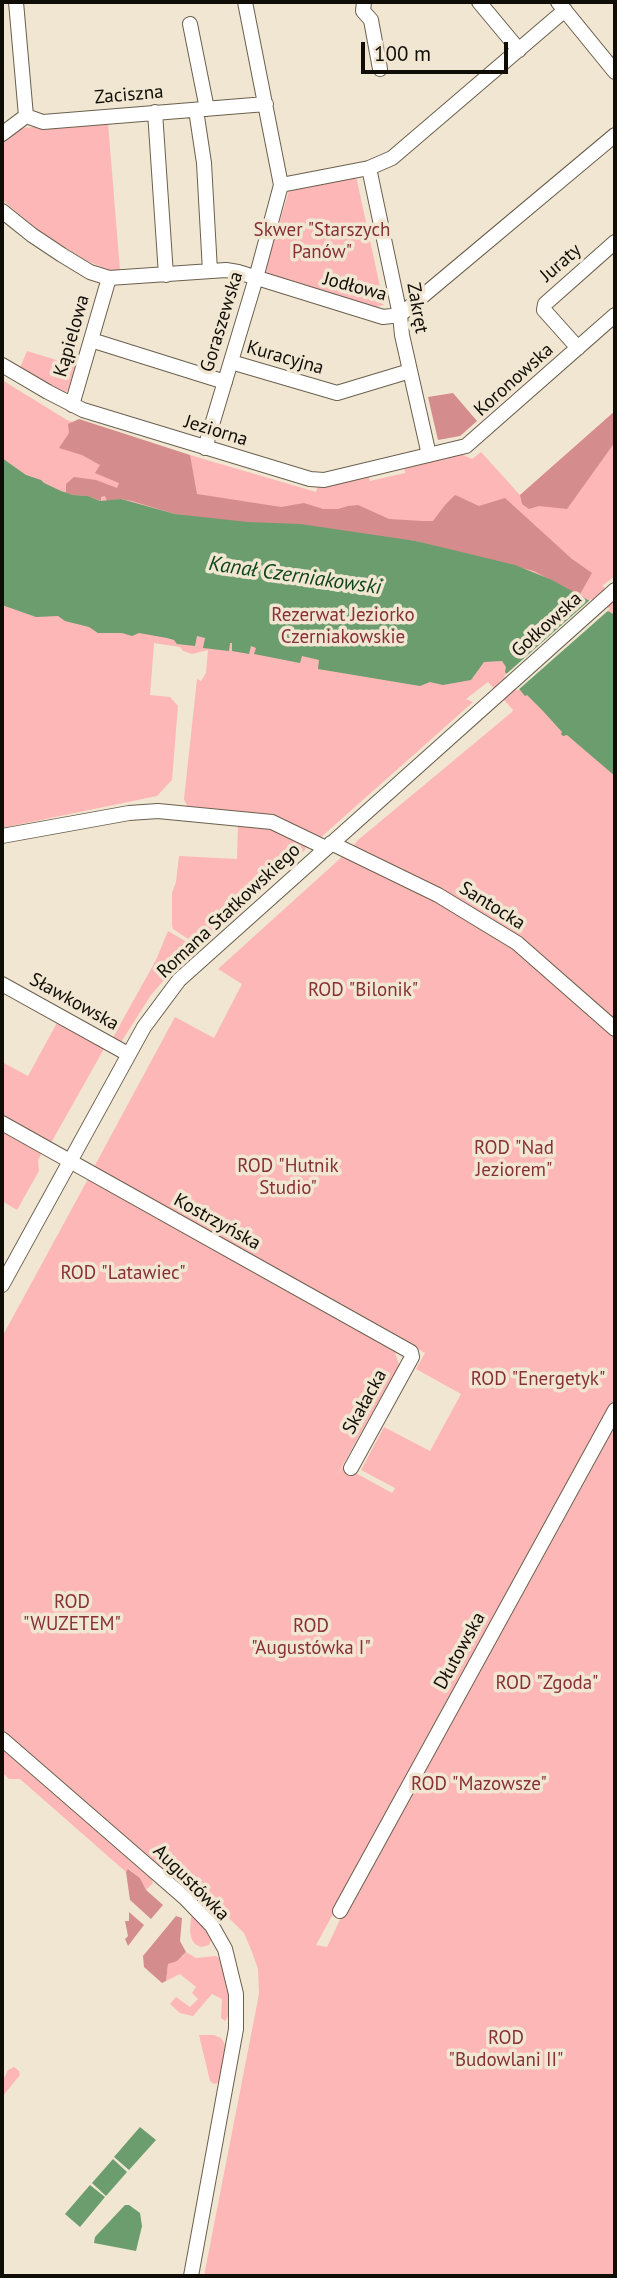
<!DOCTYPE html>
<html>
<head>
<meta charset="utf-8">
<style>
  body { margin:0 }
  #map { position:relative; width:617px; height:2278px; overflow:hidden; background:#f1e6d1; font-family:"PT Sans",sans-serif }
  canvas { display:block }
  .frame { position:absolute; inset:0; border:4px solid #100d06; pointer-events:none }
  .scale { position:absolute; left:361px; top:42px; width:147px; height:32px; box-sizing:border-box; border:4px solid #100d06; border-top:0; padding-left:9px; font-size:21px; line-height:24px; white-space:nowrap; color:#100d06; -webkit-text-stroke:5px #f1e6d1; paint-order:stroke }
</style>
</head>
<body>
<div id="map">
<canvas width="617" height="2278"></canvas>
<div class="frame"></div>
<div class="scale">100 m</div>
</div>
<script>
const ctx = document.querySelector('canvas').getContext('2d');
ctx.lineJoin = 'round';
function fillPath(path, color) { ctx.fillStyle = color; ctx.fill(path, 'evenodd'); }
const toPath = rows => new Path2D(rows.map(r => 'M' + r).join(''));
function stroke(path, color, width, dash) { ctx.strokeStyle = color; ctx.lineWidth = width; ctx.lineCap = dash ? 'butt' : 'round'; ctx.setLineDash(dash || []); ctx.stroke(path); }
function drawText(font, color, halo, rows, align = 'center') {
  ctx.font = font + ' "PT Sans",sans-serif'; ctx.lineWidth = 7; ctx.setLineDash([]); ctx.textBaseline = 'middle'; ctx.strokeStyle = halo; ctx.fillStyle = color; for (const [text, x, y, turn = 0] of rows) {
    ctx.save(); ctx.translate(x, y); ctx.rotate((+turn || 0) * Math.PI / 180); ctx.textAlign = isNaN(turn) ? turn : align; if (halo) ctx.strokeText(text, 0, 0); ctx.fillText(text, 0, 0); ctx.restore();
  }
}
const green = toPath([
  [108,123,120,270,112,271,87,261,39,231,2,200,2,143,17,128],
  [356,176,384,305,376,307,266,275,267,263,289,191],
  [27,351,76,366,68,390,65,393,20,368],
  [2,380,67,420,190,459,190,455,316,492,318,485,368,474,370,481,405,473,404,466,461,454,472,459,481,452,520,495,615,411,615,576,602,586,615,594,615,1028,531,946,353,846,358,840,512,712,513,710,488,682,466,699,473,702,319,839,252,812,202,812,187,806,184,799,197,679,201,681,206,673,208,650,192,654,183,651,180,647,154,643,150,695,170,697,178,706,172,780,157,796,2,828],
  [238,824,268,827,306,846,305,850,199,946,173,929,172,925,172,893,176,882,179,856,237,859],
  [344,855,391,875,490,932,539,967,615,1036,615,1402,595,1438,592,1437,589,1443,591,1444,316,1945,327,1947,345,1909,615,1418,615,2276,204,2276,259,1994,258,1969,252,1952,244,1933,220,1909,183,1878,176,1880,2,1729,2,1337,88,1179,395,1352,399,1365,336,1477,343,1466,392,1493,395,1488,361,1470,384,1427,430,1451,461,1394,416,1369,425,1353,94,1167,175,1017,214,1038,242,984,218,969],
  [168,931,197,948,170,973,151,995,120,1044,112,1039,156,960],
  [58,1021,105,1047,51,1143,2,1116,2,1062,28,1076],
  [2,1130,42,1152,38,1161,39,1171,17,1210,2,1201],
  [2,1749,152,1880,153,1883,146,1890,140,1878,129,1869,126,1872,20,1779,9,1779,2,1772],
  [191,1917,197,1919,212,1938,209,1945,201,1947,195,1944,192,1940,190,1932],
  [186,1952,196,1958,216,1956,222,1960,228,1980,231,2012,225,2021,221,2018,222,1999,212,1994,193,2016,180,2013,170,2004,176,1997,190,2007,198,1999,192,1993,196,1987,180,1974,166,1981,168,1964,183,1956],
  [199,2035,214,2035,221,2038,226,2046,222,2079,218,2083,214,2084,210,2081],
  [14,2067,19,2071,20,2075,2,2097,2,2082,8,2070]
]);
const forest = toPath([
  [453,393,477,421,460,436,438,440,428,397],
  [615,411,615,442,567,509,539,506,529,509,522,504,520,495],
  [79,419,190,455,197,494,281,507,304,503,323,509,338,509,348,506,358,505,389,519,422,521,433,521,445,505,455,495,479,506,505,498,572,559,592,573,579,596,534,571,416,541,203,518,175,514,132,501,121,499,107,501,105,496,101,497,101,501,88,496,73,495,66,493,66,484,74,477,96,480,117,488,119,483,95,473,100,465,82,455,59,448,69,433,68,424],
  [128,1869,140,1878,146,1890,163,1905,151,1919,130,1900,126,1872],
  [129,1912,144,1925,128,1946,125,1939,128,1936,125,1921,129,1921],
  [176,1916,182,1918,180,1941,186,1952,177,1961,168,1964,166,1981,162,1983,144,1967,143,1956]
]);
const water = toPath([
  [2,458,26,475,41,480,44,483,61,491,73,495,88,496,100,501,121,499,175,514,247,522,300,524,416,541,515,565,552,580,615,615,615,776,567,735,563,736,561,734,562,732,543,711,527,695,525,696,505,672,506,667,502,661,484,662,471,680,443,685,430,682,420,686,318,669,319,660,302,656,300,663,254,654,256,648,251,646,249,654,232,651,232,643,230,643,229,651,203,648,205,638,197,636,195,646,177,644,174,640,167,638,139,633,132,636,122,633,98,633,89,627,65,621,58,616,36,617,2,605],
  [140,2127,156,2140,129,2170,114,2157],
  [113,2159,127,2172,106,2196,92,2183],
  [90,2185,105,2197,80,2227,65,2214],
  [125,2205,129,2205,140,2213,142,2226,136,2251,94,2243,95,2237]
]);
const pier = toPath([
  [591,599,610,609,517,691,504,676]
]);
const minor = toPath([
  [16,2,26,116],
  [364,2,363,11,371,20,380,69],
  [479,2,519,50],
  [558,2,615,72],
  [190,24,207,109],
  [196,110,204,163,210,271],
  [155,112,166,275],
  [2,134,26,116,43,122,266,104],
  [369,168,400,315,402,335,429,455],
  [281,185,369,168,392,158,565,10],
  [2,211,32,235,62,255,90,272,109,278,226,270,238,272,383,317,400,315,615,135],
  [91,340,225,382],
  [578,348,544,310,545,304,615,242],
  [231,362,337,393,410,371],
  [2,365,48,392,83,410,310,479,324,480,466,446,615,315],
  [72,405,109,278],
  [205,448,256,278,281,185,245,2],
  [2,836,129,813,158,811,272,822,326,848],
  [331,843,438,895,517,943,615,1029],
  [2,984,128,1054],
  [2,1123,411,1352,412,1357,351,1468],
  [2,1285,144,1027,179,980,615,590],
  [2,1739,185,1898,212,1926,225,1949,236,1994,236,2029,191,2276],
  [340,1911,615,1410]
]);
const streetNames = [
  ["Zaciszna",129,95,-5],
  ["Juraty",561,263,-41],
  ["Jodłowa",355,287,15],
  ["Zakręt",417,308,80],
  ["Goraszewska",222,322,-73],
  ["Kąpielowa",72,336,-74],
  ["Kuracyjna",285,358,16],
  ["Koronowska",514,380,-42],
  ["Jeziorna",216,431,17],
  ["Gołkowska",547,625,-42],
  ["Santocka",492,906,32],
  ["Romana Statkowskiego",229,911,-43],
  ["Sławkowska",74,1002,29],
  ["Kostrzyńska",217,1222,29],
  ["Skałacka",365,1402,-61],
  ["Dłutowska",460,1651,-61],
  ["Augustówka",191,1883,45]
];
const parkNames = [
  ["Skwer \"Starszych",322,231],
  ["Panów\"",322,253],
  ["Rezerwat Jeziorko",343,616],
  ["Czerniakowskie",343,638],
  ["ROD \"Bilonik\"",363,991],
  ["ROD \"Nad",514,1149],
  ["Jeziorem\"",514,1171],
  ["ROD \"Hutnik",288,1167],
  ["Studio\"",288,1189],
  ["ROD \"Latawiec\"",123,1274],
  ["ROD \"Energetyk\"",538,1380],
  ["ROD",72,1603],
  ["\"WUZETEM\"",72,1625],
  ["ROD",311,1627],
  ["\"Augustówka I\"",311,1649],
  ["ROD \"Zgoda\"",547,1684],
  ["ROD \"Mazowsze\"",479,1785],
  ["ROD",506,2039],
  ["\"Budowlani II\"",506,2061]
];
const waterNames = [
  ["Kanał Czerniakowski",295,576,8]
];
fillPath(green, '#fdb7b7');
fillPath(forest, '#d48c8c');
fillPath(water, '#6b9d6e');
fillPath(pier, '#f1e6d1');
stroke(minor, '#6a604e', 16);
stroke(minor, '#fff', 14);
drawText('19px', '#100d06', '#f1e6d1', streetNames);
drawText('19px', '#863037', '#f1e6d1', parkNames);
drawText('italic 21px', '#0f4618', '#f1e6d1', waterNames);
</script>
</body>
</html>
